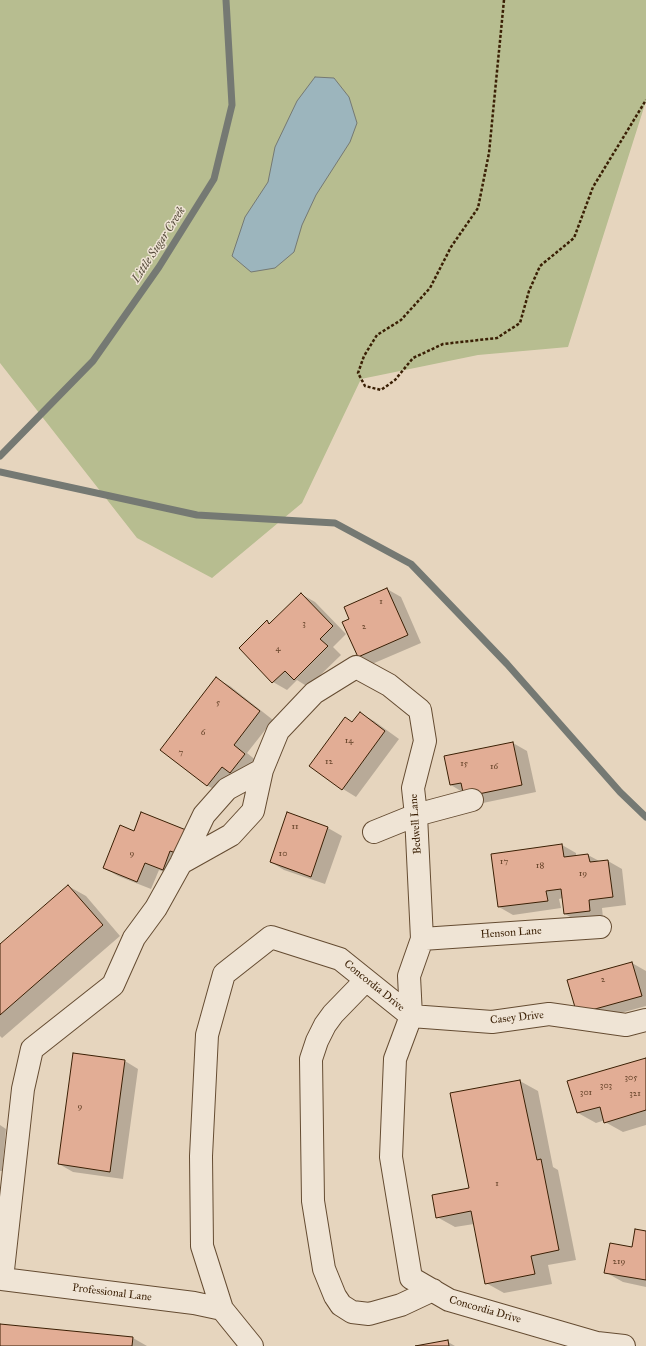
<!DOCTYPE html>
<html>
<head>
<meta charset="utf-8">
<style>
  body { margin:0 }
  canvas { display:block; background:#e6d5be }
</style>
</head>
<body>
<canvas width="646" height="1346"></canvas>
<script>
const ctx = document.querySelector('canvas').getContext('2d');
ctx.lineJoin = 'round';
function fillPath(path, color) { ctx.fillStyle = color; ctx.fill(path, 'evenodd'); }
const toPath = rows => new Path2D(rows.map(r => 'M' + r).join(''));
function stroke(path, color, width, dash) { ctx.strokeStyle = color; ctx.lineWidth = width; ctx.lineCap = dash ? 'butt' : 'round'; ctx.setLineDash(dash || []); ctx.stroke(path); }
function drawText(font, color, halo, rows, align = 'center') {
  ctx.font = font + ' "IM FELL Great Primer",serif'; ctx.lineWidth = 3; ctx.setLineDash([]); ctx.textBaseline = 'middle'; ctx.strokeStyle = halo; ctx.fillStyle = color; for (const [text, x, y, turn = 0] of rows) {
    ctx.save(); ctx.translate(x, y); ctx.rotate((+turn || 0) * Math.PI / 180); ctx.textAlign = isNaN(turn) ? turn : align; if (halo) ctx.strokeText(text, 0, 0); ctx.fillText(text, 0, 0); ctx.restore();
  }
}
const green = toPath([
  [0,0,646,0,646,101,568,347,478,355,361,379,302,503,212,578,137,538,0,363]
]);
const water = toPath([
  [315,77,334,78,349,97,357,123,350,142,316,195,302,225,294,252,275,268,251,272,232,256,245,217,268,182,275,147,297,101,315,77]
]);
const shadow = toPath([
  [387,589,401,597,421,643,372,664,359,656,351,619],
  [301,594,315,602,346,634,333,647,341,655,308,687,297,680,287,690,273,682,267,622,270,624],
  [217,679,230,686,273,720,247,753,258,762,221,793,208,786,162,750],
  [360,713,374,721,399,739,356,797,343,789,352,723],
  [513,743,527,751,536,792,478,804,464,793,451,785,445,757],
  [288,814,328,828,342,836,325,884,284,870,271,862],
  [134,832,204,840,176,877,159,870,151,889,118,876,104,868],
  [562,845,576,853,576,856,588,855,601,862,608,861,622,869,626,905,602,908,603,918,579,922,565,914,563,898,559,899,561,908,513,915,499,907],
  [68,886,86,896,120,936,2,1038,0,1036,0,945],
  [632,963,646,971,646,1006,592,1021,568,981],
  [646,1059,646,1125,623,1132,605,1122,605,1120,596,1123,578,1113],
  [125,1061,138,1069,123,1179,73,1172,59,1164],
  [520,1081,538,1091,553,1167,558,1170,576,1260,548,1265,552,1284,504,1293,486,1283,474,1224,455,1227,437,1217,470,1189],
  [0,1125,6,1129,2,1171,0,1171],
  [646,1232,646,1287,623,1282,605,1272,633,1248],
  [0,1325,133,1338,147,1346,0,1346],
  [448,1342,455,1346,421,1346]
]);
const stream = toPath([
  [0,456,93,361,159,267,214,179,232,105,226,0],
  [0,472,197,515,335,523,411,564,507,664,620,792,646,817]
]);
const building = toPath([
  [387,588,408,635,358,657,342,622,349,619,344,607,387,588],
  [301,593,333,626,320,639,328,646,294,680,285,671,272,683,239,648,267,620,269,624,301,593],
  [216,677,260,711,234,745,245,754,230,773,222,767,207,786,160,750,216,677],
  [360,712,385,731,342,790,309,766,345,717,352,722,360,712],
  [513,742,522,785,464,797,461,783,450,785,444,756,513,742],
  [141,812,191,832,182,855,170,851,163,870,145,863,137,882,103,868,120,825,134,831,141,812],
  [287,812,328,827,311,877,270,862,287,812],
  [562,844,564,857,588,854,590,862,608,860,613,897,589,900,590,911,564,914,561,889,546,891,548,901,498,907,491,854,562,844],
  [68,885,103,925,0,1015,0,944,68,885],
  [632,962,642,996,577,1014,567,980,632,962],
  [73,1053,125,1060,110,1172,58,1164,73,1053],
  [646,1058,646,1110,604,1123,600,1107,577,1113,567,1081,646,1058],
  [520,1080,537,1160,541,1159,559,1250,531,1256,535,1274,485,1284,471,1211,436,1218,432,1195,469,1188,450,1093,520,1080],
  [635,1229,646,1231,646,1280,604,1273,610,1243,632,1247,635,1229],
  [0,1324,133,1337,132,1346,0,1346,0,1324],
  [448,1340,449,1346,415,1346,448,1340]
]);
const path = toPath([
  [504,0,489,153,478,208,451,247,430,288,401,320,377,335,364,356,358,373,365,386,381,390,395,380,413,358,443,344,497,338,520,323,529,291,540,266,574,238,593,187,646,100]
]);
const minor = toPath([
  [374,832,416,815,472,800],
  [181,863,231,835,253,811,262,770,278,731,314,693,356,667,389,685,420,710,425,741,413,788,416,815,422,939,409,976,411,1016,395,1059,391,1157,411,1278,449,1300,597,1343,624,1346],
  [422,939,600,927],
  [366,980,333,1014,325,1025,317,1041,311,1059,313,1201,324,1269,335,1296,341,1305,352,1312,369,1314,401,1305,433,1290],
  [411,1016,492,1022,549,1014,626,1025,646,1020],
  [222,1309,194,1303,2,1279,23,1089,32,1049,113,985,134,938,156,908,181,863,204,815,227,789,262,770],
  [252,1346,222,1309,202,1246,201,1156,207,1035,224,974,271,937,340,959,411,1016]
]);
const numberNames = [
  ["1",381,602],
  ["3",304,624],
  ["2",364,627],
  ["4",278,649],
  ["5",218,703],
  ["6",203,733],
  ["14",349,741],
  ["7",181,753],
  ["12",329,762],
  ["15",464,764],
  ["16",494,767],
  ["11",295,827],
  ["9",132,854],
  ["10",283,854],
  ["17",504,862],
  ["18",540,866],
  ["19",583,874],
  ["2",603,980],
  ["305",631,1078],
  ["303",606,1086],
  ["301",586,1093],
  ["321",635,1094],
  ["9",80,1107],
  ["1",497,1184],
  ["219",619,1262]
];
const streetNames = [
  ["Bedwell Lane",416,824,-94],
  ["Henson Lane",511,933,-4],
  ["Concordia Drive",374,986,39],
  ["Casey Drive",517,1018,-6],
  ["Professional Lane",112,1293,7],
  ["Concordia Drive",485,1310,16]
];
const waterNames = [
  ["Little Sugar Creek",159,245,-57]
];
fillPath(green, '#b7bd90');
fillPath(water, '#9cb5bd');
stroke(water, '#757973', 1);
fillPath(shadow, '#0003');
stroke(stream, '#757973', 7);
fillPath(building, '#e2ad95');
stroke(building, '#3a1f04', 1);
stroke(minor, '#654c32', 24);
stroke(path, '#3a1f04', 2.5, [3, 2]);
stroke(minor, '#efe4d5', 22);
drawText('9px', '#644228', null, numberNames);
drawText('11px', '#3a1f04', '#efe4d5', streetNames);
drawText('italic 12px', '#574c3c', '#efe4d5', waterNames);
</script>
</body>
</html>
